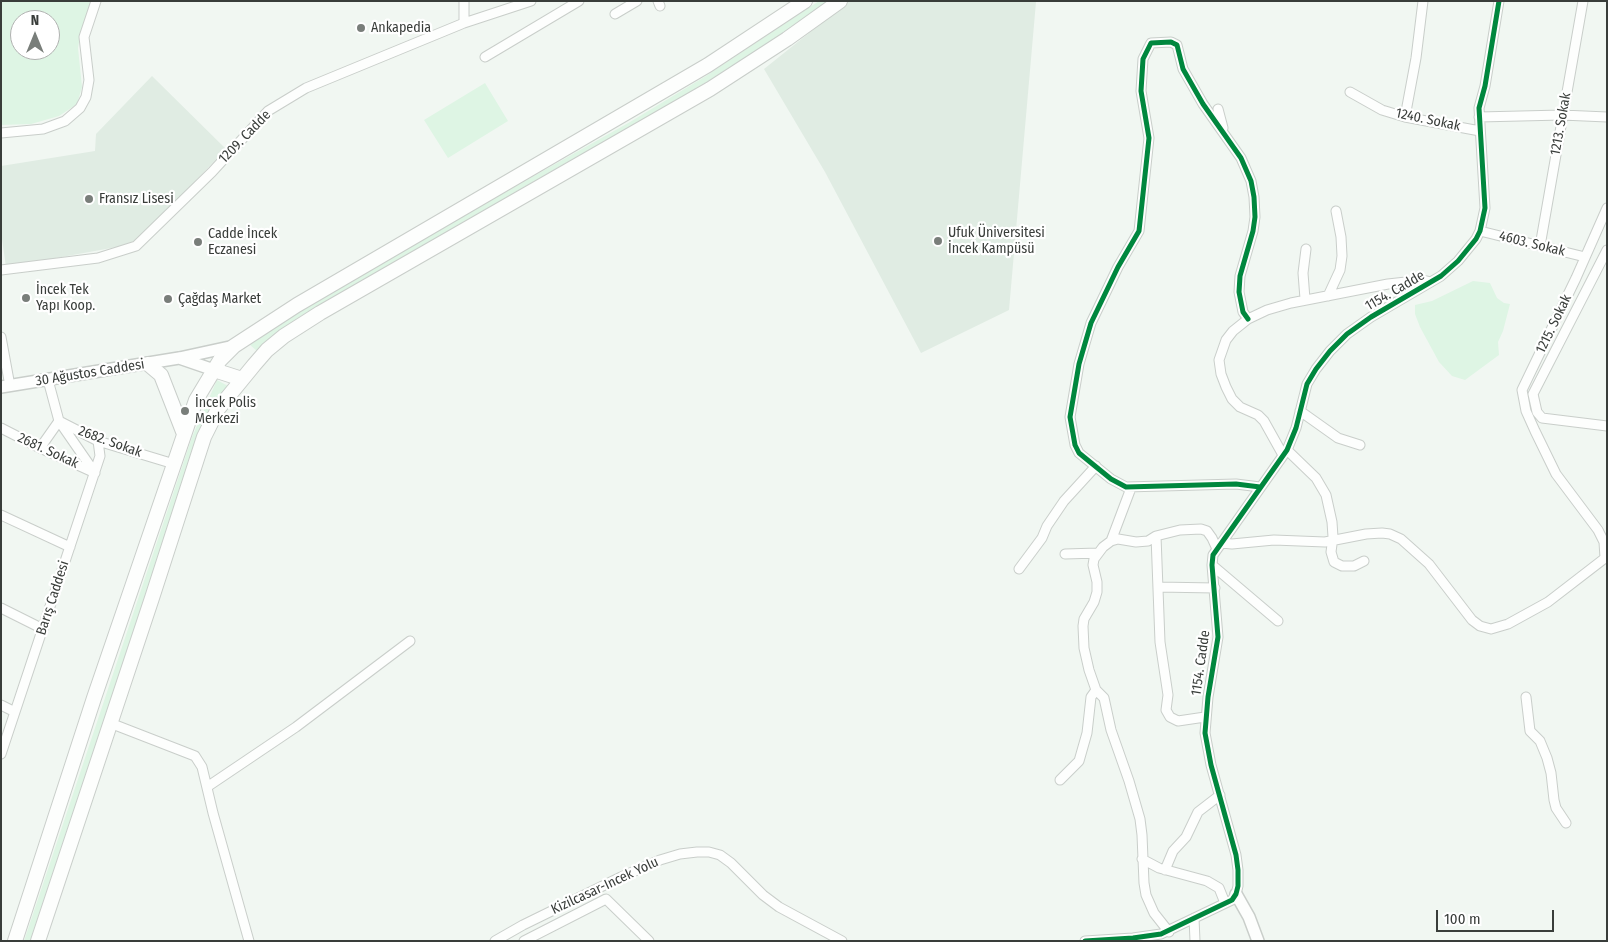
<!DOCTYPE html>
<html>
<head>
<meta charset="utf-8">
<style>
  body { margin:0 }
  #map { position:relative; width:1608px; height:942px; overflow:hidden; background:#f1f7f2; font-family:"Fira Sans Condensed",sans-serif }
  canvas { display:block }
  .frame { position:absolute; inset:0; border:2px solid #393d3a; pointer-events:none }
  .north { position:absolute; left:10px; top:10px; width:50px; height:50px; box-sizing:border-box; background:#fff; border:1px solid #b0b1b0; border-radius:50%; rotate:0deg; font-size:14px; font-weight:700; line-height:20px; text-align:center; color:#393d3a }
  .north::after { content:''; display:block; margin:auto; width:18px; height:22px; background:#797e7a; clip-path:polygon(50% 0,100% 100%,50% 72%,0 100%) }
  .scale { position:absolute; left:1436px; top:910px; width:118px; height:22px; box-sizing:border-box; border:2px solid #393d3a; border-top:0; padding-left:6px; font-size:15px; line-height:18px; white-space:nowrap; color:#393d3a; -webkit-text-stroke:4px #fff; paint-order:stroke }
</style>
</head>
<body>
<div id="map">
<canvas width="1608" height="942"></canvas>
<div class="frame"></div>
<div class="north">N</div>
<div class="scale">100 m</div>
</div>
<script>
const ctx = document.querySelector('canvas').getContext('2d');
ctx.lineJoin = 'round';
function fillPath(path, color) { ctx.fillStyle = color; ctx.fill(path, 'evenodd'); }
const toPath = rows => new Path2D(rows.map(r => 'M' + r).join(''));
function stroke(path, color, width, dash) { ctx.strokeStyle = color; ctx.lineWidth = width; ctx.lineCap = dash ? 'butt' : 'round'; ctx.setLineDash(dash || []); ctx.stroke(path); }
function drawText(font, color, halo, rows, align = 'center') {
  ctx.font = font + ' "Fira Sans Condensed",sans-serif'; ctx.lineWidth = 4.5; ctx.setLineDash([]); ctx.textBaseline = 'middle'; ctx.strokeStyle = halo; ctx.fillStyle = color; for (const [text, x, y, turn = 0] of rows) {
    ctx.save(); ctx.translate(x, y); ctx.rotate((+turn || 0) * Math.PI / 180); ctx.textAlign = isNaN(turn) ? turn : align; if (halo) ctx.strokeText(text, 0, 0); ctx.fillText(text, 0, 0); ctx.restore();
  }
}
const built = toPath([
  [849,1,1036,2,1009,310,921,353,825,172,764,69],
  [152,76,226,149,146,232,128,245,6,267,1,232,1,166,95,151,96,134]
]);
const green = toPath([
  [1,1,91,1,80,36,78,48,82,87,77,104,59,116,31,124,1,125],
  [20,20,50,20,50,50,20,50],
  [819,1,828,1,762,47,708,81,629,129,578,156,299,317,278,332,257,351,249,344,300,311,468,213,630,122,706,76],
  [485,83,508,121,448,158,424,120],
  [1473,281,1490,283,1497,298,1504,303,1510,304,1503,331,1498,342,1499,355,1465,380,1452,376,1439,362,1420,327,1415,314,1415,305,1432,301],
  [217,380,228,386,200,431,30,941,24,941,192,437]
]);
const street = toPath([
  [658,1,660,6],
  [615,14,637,1],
  [464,23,464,1],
  [485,57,579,1],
  [1350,92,1382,110,1405,117,1480,131],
  [1218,109,1223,128],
  [1405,117,1416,58,1423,1],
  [1479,117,1562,115,1607,117],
  [1,133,43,129,65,121,80,108,86,97,89,80,84,37,96,1],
  [1480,231,1585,257],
  [1540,246,1583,1],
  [1607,250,1533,394,1537,412,1542,418,1607,426],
  [1,270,98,258,136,246,212,172,268,111,306,88,464,23,531,1],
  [1328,296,1340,270,1342,256,1341,237,1336,211],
  [1305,299,1303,273,1306,249],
  [1248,319,1243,312,1239,292,1240,276,1253,231,1255,217,1254,197,1251,181,1241,158,1203,104,1183,69,1177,45,1171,42,1151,43,1143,59,1141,91,1149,138,1139,231,1118,267,1091,323,1079,364,1070,417,1075,445,1079,453,1111,479,1126,487,1236,484,1260,487],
  [1,337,10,386],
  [48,380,59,421,98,441,174,464],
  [1300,411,1338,438,1360,445],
  [1,428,40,448,95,473],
  [40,448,59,421,95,473],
  [1287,450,1316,478,1326,495,1332,522,1333,537,1331,552,1334,562,1342,566,1354,566,1364,561],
  [1283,455,1264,421,1258,415,1240,407,1232,399,1226,387,1221,374,1219,360,1226,340,1233,331,1248,319,1267,310,1291,303,1388,284,1415,281,1427,281,1431,282],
  [1,515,70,547],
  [1156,536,1160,642,1168,695,1166,710,1170,717,1178,721,1205,717],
  [1111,541,1131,488],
  [1221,543,1232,544,1274,540,1325,542,1366,534,1382,533,1390,534,1401,539,1429,564,1472,620,1480,626,1491,629,1508,624,1548,602,1605,558,1604,542,1598,530,1556,474,1535,431,1526,411,1522,390,1576,278,1607,208],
  [1065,554,1098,553],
  [1212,565,1278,621],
  [1019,569,1042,538,1047,526,1064,501,1096,466],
  [1158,587,1215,588],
  [1,608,43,629],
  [1526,697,1530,731,1540,741,1547,758,1551,773,1554,800,1556,808,1566,823],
  [1,705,15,712],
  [110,723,195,756,202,767,213,813,249,941],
  [1,754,100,456,98,441],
  [1060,780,1079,761,1087,733,1091,697,1096,690],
  [207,787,296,727,410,641],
  [1142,859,1159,868,1207,881,1219,888,1225,903],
  [1165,870,1173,851,1186,837,1198,812,1220,795],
  [1194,918,1195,941],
  [1169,932,1154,913,1146,895,1144,883,1142,835,1140,819,1129,781,1111,730,1104,698,1096,690,1089,670,1084,648,1083,626,1084,619,1094,602,1097,592,1097,582,1093,565,1094,559,1103,547,1111,541,1118,539,1136,542,1148,541,1156,536,1180,530,1201,529,1207,531,1212,538,1217,549],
  [495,941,523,925,621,877,660,860,680,854,697,852,709,852,720,855,731,863,763,895,779,907,842,941],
  [524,941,606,899,649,941],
  [1085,941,1133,938,1161,934,1232,900,1236,894,1238,886,1238,870,1236,855,1211,765,1205,733,1208,697,1218,637,1212,565,1213,555,1287,450,1296,428,1307,384,1316,369,1330,351,1347,334,1371,317,1441,276,1458,261,1476,239,1480,231,1485,208,1479,108,1485,86,1499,1]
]);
const secondary = toPath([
  [179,358,214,370],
  [1,387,179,358,234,346],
  [1236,894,1249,917,1258,941]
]);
const primary = toPath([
  [148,364,161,375,184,434],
  [214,370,242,379],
  [15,941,94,698,196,400,220,360,234,346,297,305,708,65,805,1],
  [38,941,152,598,204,437,218,409,254,365,267,350,284,336,320,313,710,89,787,39,840,1]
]);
const cycleway = toPath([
  [1248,319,1243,312,1239,292,1240,276,1253,231,1255,217,1254,197,1251,181,1241,158,1203,104,1183,69,1177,45,1171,42,1151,43,1143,59,1141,91,1149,138,1139,231,1118,267,1091,323,1079,364,1070,417,1075,445,1079,453,1111,479,1126,487,1236,484,1260,487],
  [1085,941,1133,938,1161,934,1232,900,1236,894,1238,886,1238,870,1236,855,1211,765,1205,733,1208,697,1218,637,1212,565,1213,555,1287,450,1296,428,1307,384,1316,369,1330,351,1347,334,1371,317,1441,276,1458,261,1476,239,1480,231,1485,208,1479,108,1485,86,1499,1]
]);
const markers = [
  [361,28,5,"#797e7a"],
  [89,199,5,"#797e7a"],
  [938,241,5,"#797e7a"],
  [198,242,5,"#797e7a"],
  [26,298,5,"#797e7a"],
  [168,299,5,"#797e7a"],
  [185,411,5,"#797e7a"]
];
const poiNames = [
  ["Ankapedia",371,28],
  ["Fransız Lisesi",99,199],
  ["Ufuk Üniversitesi",948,233],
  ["İncek Kampüsü",948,249],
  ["Cadde İncek",208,234],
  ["Eczanesi",208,250],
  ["İncek Tek",36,290],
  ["Yapı Koop.",36,306],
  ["Çağdaş Market",178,299],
  ["İncek Polis",195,403],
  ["Merkezi",195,419]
];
const streetNames = [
  ["1240. Sokak",1428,120,12],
  ["1213. Sokak",1561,124,-80],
  ["1209. Cadde",245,137,-46],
  ["4603. Sokak",1532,244,14],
  ["1154. Cadde",1395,291,-30],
  ["1215. Sokak",1554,324,-64],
  ["30 Ağustos Caddesi",90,373,-9],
  ["2682. Sokak",110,442,20],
  ["2681. Sokak",48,451,25],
  ["Barış Caddesi",53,598,-72],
  ["1154. Cadde",1201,663,-82],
  ["Kizilcasar-Incek Yolu",605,886,-25]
];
fillPath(built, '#e0ece3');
fillPath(green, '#def5e4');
stroke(street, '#c9ceca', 11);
stroke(secondary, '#c9ceca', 14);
stroke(primary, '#c9ceca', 16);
stroke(street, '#fdfefd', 9);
stroke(secondary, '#fdfefd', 11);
stroke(primary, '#fdfefd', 14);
stroke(cycleway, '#00873e', 5);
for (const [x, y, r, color] of markers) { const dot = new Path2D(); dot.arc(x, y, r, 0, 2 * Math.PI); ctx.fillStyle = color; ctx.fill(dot); stroke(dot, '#fff', 2); }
drawText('14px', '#393d3a', '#fff', poiNames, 'left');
drawText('14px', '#393d3a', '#fff', streetNames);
</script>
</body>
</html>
